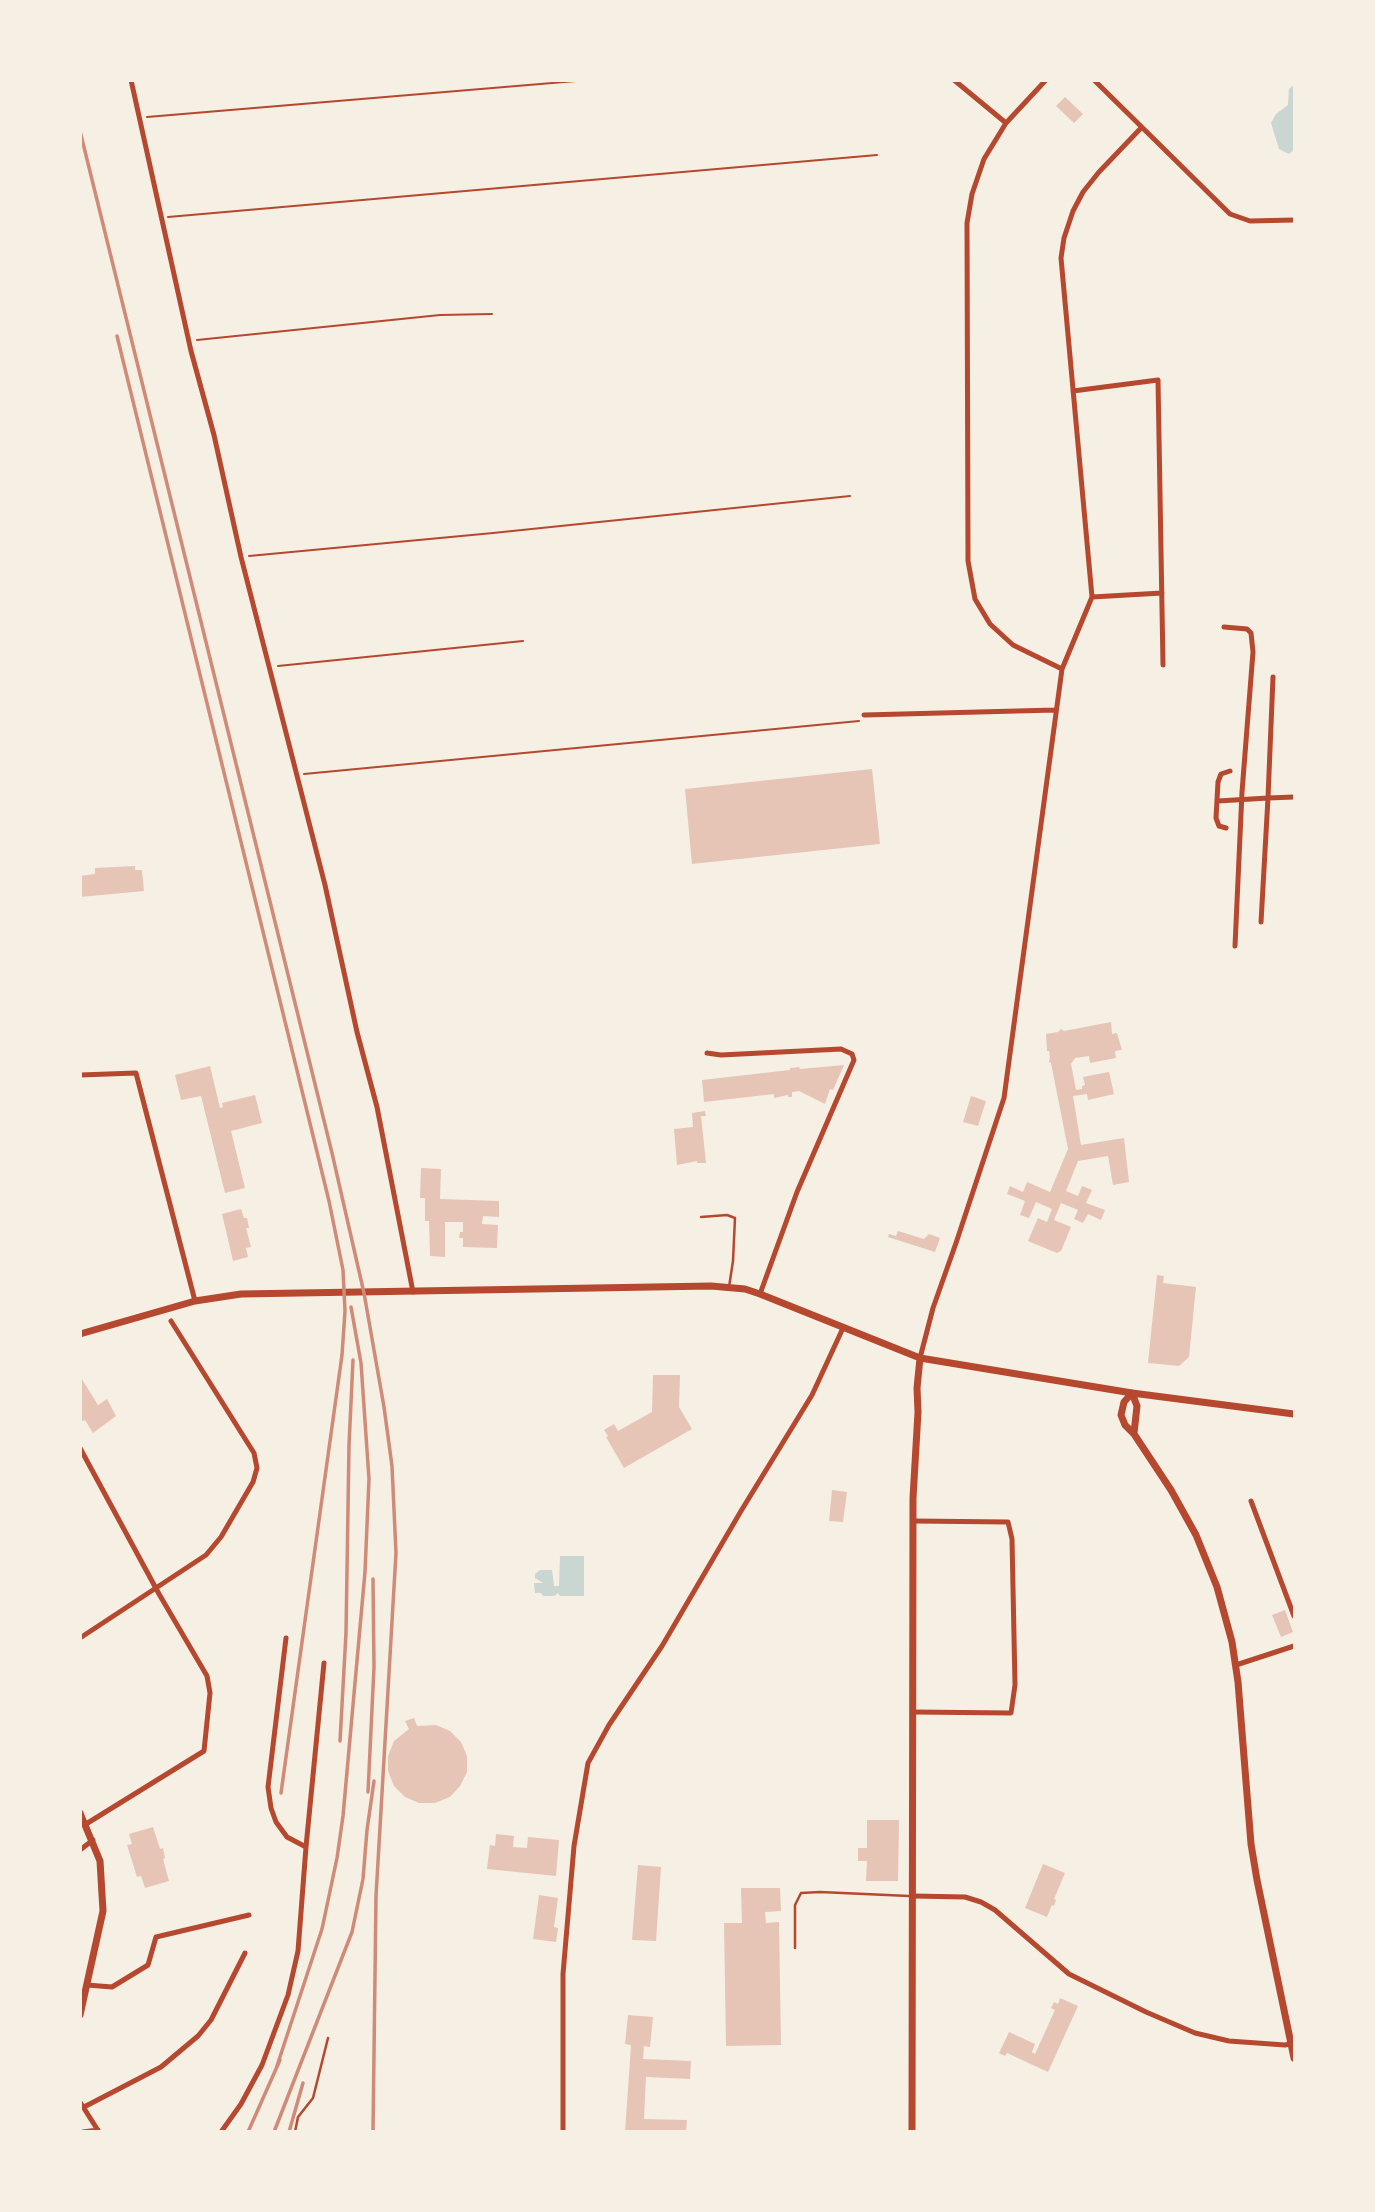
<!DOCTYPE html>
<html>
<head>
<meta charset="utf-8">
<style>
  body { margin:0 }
  #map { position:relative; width:1375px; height:2212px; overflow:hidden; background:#f6efe4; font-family:Spectral,serif }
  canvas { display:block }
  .frame { position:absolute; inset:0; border:82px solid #f6efe4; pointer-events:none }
</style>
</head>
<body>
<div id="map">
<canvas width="1375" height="2212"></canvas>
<div class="frame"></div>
</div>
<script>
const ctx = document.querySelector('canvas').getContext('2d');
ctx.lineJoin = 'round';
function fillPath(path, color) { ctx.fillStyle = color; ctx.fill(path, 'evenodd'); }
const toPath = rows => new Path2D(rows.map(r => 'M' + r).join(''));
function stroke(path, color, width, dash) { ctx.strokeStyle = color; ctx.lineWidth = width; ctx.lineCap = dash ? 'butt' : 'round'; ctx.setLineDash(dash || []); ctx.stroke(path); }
const water = toPath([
  [1294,85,1294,150,1289,154,1279,149,1271,123,1276,114,1288,105,1289,89],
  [560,1556,584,1556,584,1596,560,1596,558,1593,554,1596,543,1596,541,1593,535,1593,534,1583,543,1583,535,1578,535,1574,540,1570,552,1570,554,1586,559,1586]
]);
const building = toPath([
  [1065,97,1083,114,1074,123,1056,106],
  [872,769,880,844,692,864,685,789],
  [135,866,135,870,142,870,144,891,80,897,80,876,95,874,95,868],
  [1111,1022,1112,1034,1117,1033,1122,1050,1115,1051,1116,1058,1090,1063,1089,1056,1075,1058,1071,1064,1076,1090,1082,1089,1082,1086,1085,1085,1083,1077,1109,1072,1114,1094,1088,1100,1087,1094,1073,1096,1081,1145,1124,1138,1129,1182,1113,1185,1108,1156,1078,1161,1066,1191,1078,1196,1082,1186,1092,1190,1086,1203,1105,1210,1101,1220,1088,1214,1083,1223,1074,1219,1078,1210,1061,1203,1054,1220,1071,1227,1061,1251,1057,1253,1028,1241,1038,1218,1047,1222,1052,1209,1036,1202,1029,1218,1020,1215,1025,1201,1007,1194,1010,1186,1023,1192,1027,1182,1050,1192,1068,1149,1051,1063,1049,1062,1050,1057,1049,1051,1047,1051,1046,1034,1058,1032,1061,1029,1064,1031],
  [844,1065,833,1090,830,1089,825,1104,799,1091,792,1092,792,1097,788,1097,788,1095,774,1098,774,1094,704,1102,702,1080,790,1070,790,1068,799,1067,800,1069],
  [210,1066,220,1108,223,1107,222,1103,255,1095,262,1123,231,1131,245,1188,225,1193,201,1096,181,1100,175,1075],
  [971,1096,986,1101,978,1126,963,1122],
  [705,1111,706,1116,701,1116,706,1163,697,1163,697,1161,677,1165,674,1129,693,1127,692,1113],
  [421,1168,441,1169,440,1199,499,1201,499,1217,483,1216,482,1224,498,1225,497,1248,463,1247,463,1238,459,1238,460,1232,463,1232,463,1222,445,1222,445,1257,430,1256,429,1221,425,1221,425,1198,420,1198],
  [241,1209,244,1218,247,1218,249,1228,246,1228,251,1247,246,1248,248,1257,233,1261,222,1214],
  [898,1231,924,1239,929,1234,940,1238,935,1252,888,1237,889,1234,896,1236],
  [1157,1275,1164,1276,1163,1283,1196,1287,1189,1357,1179,1366,1148,1363],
  [653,1375,680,1375,679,1407,692,1429,624,1468,606,1437,608,1436,604,1430,614,1424,618,1431,652,1412],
  [80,1376,98,1405,107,1399,116,1416,93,1433,85,1420,80,1422],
  [832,1490,847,1492,843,1522,829,1521],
  [1285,1610,1293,1632,1281,1637,1272,1615],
  [414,1718,417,1726,436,1725,450,1731,461,1742,467,1756,467,1772,460,1786,450,1797,435,1803,419,1803,405,1797,394,1786,388,1771,388,1756,394,1741,409,1729,405,1721],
  [867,1820,899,1820,898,1881,866,1881,867,1861,858,1861,858,1848,867,1848],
  [153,1827,160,1849,163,1848,165,1858,163,1859,169,1881,145,1888,141,1876,137,1877,127,1845,132,1844,129,1834],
  [496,1834,514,1836,513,1847,527,1848,528,1837,559,1840,556,1876,487,1869,490,1845,495,1846],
  [1043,1864,1065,1873,1054,1899,1056,1900,1054,1906,1052,1905,1047,1917,1025,1908],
  [638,1865,661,1867,656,1941,632,1940],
  [741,1888,780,1888,781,1911,765,1912,766,1923,779,1922,781,2045,726,2046,724,1923,742,1923],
  [539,1895,558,1898,554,1927,558,1928,556,1942,533,1939],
  [1060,1998,1078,2006,1048,2072,1007,2053,1005,2056,999,2053,1009,2032,1035,2044,1032,2052,1035,2054,1055,2010,1051,2008,1054,2002,1058,2004],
  [628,2015,653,2017,650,2047,644,2046,643,2059,691,2061,690,2079,646,2077,644,2119,687,2120,686,2132,625,2132,631,2045,625,2044]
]);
const path = toPath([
  [147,117,588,80],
  [168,217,877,155],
  [197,340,440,315,492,314],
  [249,556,493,533,850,496],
  [278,666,523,641],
  [304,774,859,721]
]);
const service = toPath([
  [701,1217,727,1215,735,1218,733,1261,729,1287],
  [795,1948,795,1905,801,1893,820,1892,909,1896],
  [295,2132,298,2117,313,2098,328,2038]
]);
const minor = toPath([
  [131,80,191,351,214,435,241,557,325,885,357,1032,377,1107,413,1292],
  [954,80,1006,123],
  [1046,80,1006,123,984,159,972,194,967,223,968,561,975,599,990,624,1013,645,1062,669],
  [1094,80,1230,214,1250,221,1294,220],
  [1073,391,1158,380,1163,665],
  [1092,597,1162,593],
  [1224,627,1247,629,1251,633,1253,652,1242,792,1235,946],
  [864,715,1055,710],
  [1218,801,1268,798,1273,677],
  [1226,828,1219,826,1216,818,1218,782,1221,774,1230,771],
  [1261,922,1268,798,1294,797],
  [707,1053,721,1055,841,1049,852,1054,854,1060,797,1192,760,1294],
  [80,1075,136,1073,195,1301],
  [920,1358,933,1308,956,1243,1004,1098,1062,669,1092,597,1061,258,1064,238,1073,211,1083,192,1099,172,1141,128],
  [80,1448,159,1594,207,1676,210,1693,204,1751,86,1824],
  [1251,1501,1294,1616],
  [80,1638,206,1555,221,1537,253,1482,257,1468,254,1453,171,1321],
  [286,1638,268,1787,271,1808,276,1822,287,1837,306,1847],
  [1236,1665,1294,1646],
  [913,1712,1011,1713,1015,1685,1012,1539,1008,1522,914,1521],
  [80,1850,93,1840],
  [913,1896,965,1897,981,1902,995,1910,1069,1974,1146,2012,1195,2033,1229,2041,1285,2045,1294,2043],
  [87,1985,112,1987,148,1965,156,1937,249,1915],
  [80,2102,99,2132],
  [84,2107,161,2067,198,2036,211,2020,245,1953],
  [83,2132,98,2130],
  [221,2132,241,2104,262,2065,288,1995,298,1951,306,1847,324,1663],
  [563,2132,563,1974,574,1846,588,1763,609,1725,662,1646,741,1511,812,1395,843,1328]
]);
const tertiary = toPath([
  [80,1334,195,1301,241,1294,711,1286,745,1289,760,1294,920,1358,1132,1393,1294,1414],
  [1132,1393,1124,1402,1121,1415,1125,1425,1134,1434,1171,1490,1196,1535,1217,1587,1232,1642,1238,1682,1251,1844,1257,1880,1294,2058],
  [1132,1393,1137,1406,1134,1433],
  [80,1813,100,1861,103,1911,80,2015],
  [912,2132,913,1498,918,1412,917,1388,920,1358]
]);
const rail = toPath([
  [80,131,332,1153,364,1293,384,1407,392,1466,396,1553,376,1896,373,2132],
  [117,336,329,1201,343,1270,345,1311,342,1355,281,1793],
  [340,1741,346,1633,349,1445,353,1360],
  [368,1792,374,1667,373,1579],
  [276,2069,322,1929,337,1858,343,1816,365,1572,369,1479,361,1363,351,1307],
  [248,2132,280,2060],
  [274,2132,352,1932,363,1879,367,1830,374,1781],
  [289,2132,303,2083]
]);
fillPath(water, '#c9d6d2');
fillPath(building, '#e6c5b7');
stroke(path, '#b5482f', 2);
stroke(service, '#b5482f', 2.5);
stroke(minor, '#b5482f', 5);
stroke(tertiary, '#b5482f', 7);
stroke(rail, '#cf8b77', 3.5);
</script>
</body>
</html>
